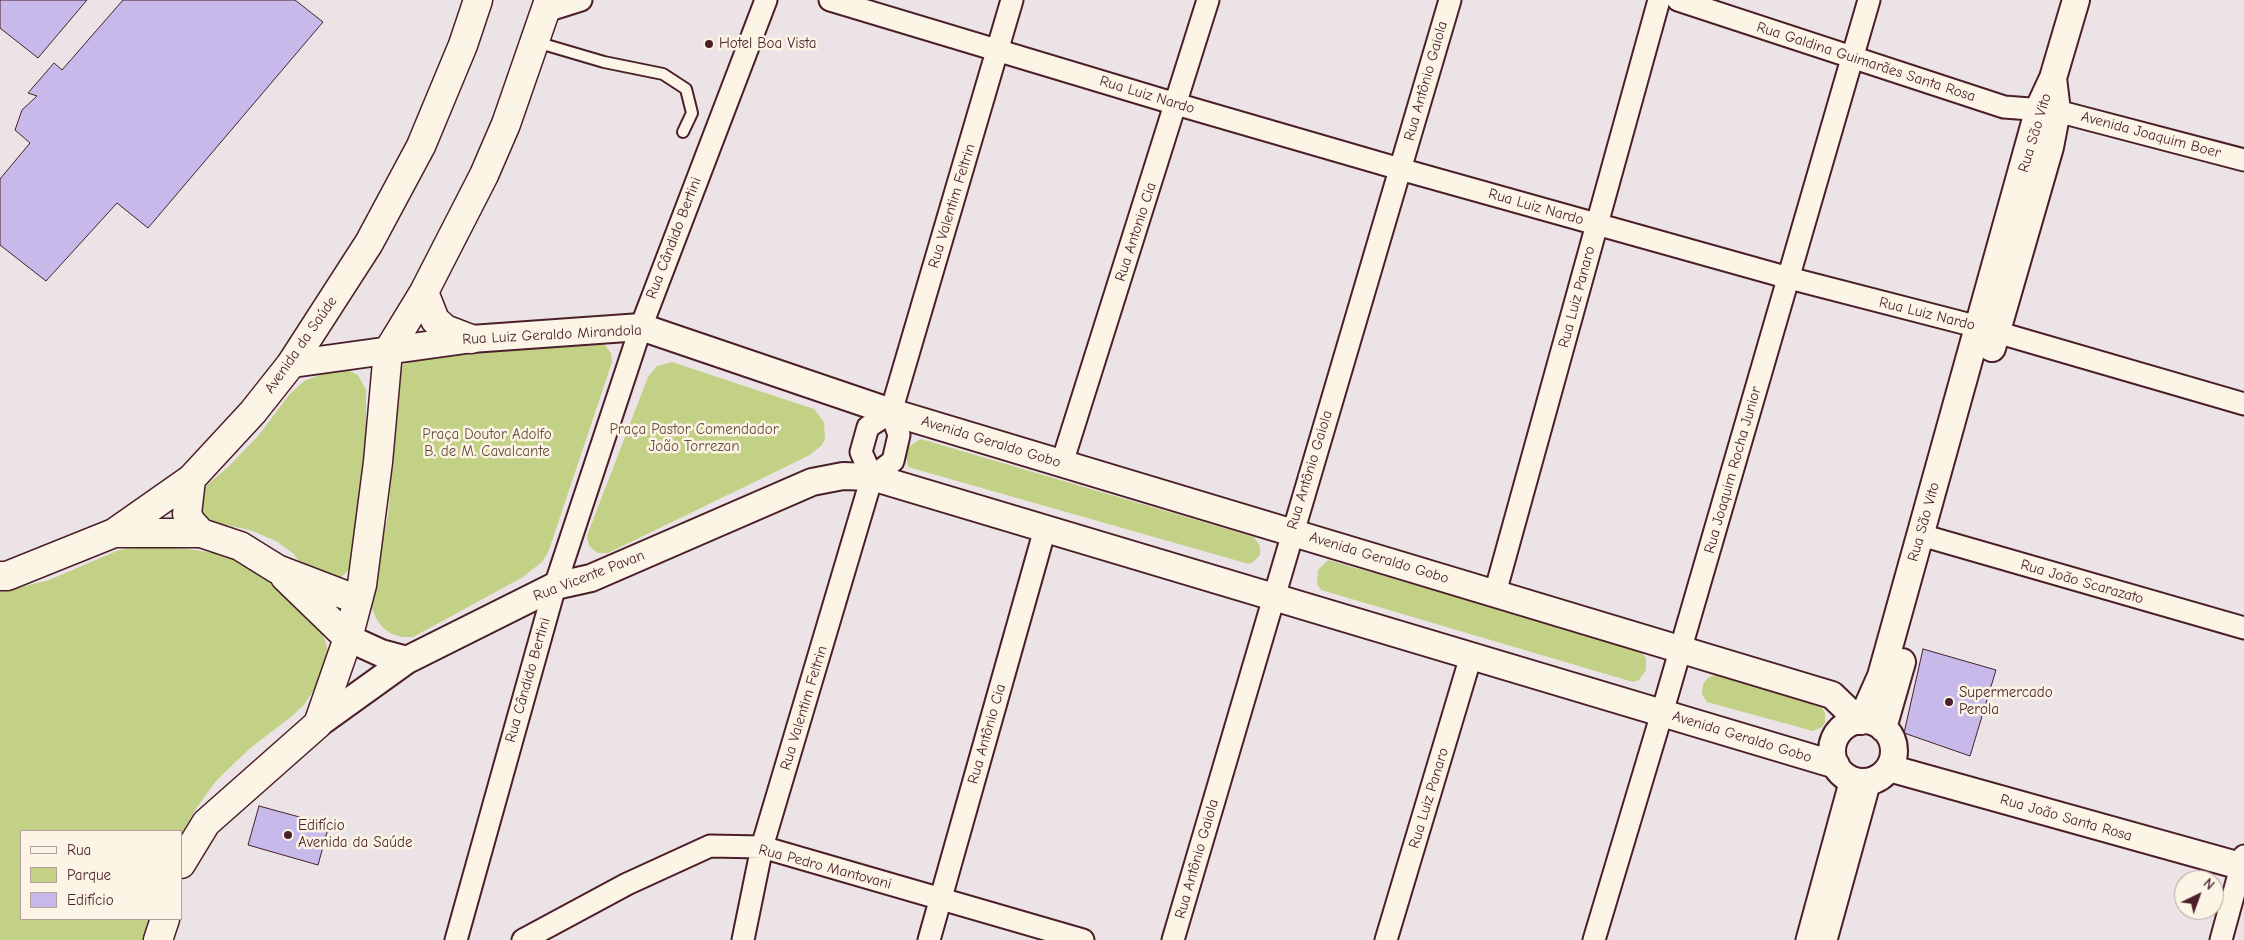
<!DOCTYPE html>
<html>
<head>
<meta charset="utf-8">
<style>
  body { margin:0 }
  #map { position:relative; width:2244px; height:940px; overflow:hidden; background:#ece3e6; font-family:"Comic Neue",sans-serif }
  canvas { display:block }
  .legend { position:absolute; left:20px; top:830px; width:162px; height:90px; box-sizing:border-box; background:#fcf5e5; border:1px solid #b59f9b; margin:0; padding:6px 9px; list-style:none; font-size:15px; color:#4a1f2b }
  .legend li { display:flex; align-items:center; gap:10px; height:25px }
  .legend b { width:25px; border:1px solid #b59f9b }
  .north { position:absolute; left:2174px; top:870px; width:50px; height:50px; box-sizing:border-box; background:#fcf5e5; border:1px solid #b59f9b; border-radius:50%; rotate:42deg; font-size:14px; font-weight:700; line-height:20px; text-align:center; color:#4a1f2b }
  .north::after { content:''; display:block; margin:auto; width:18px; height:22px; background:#4a1f2b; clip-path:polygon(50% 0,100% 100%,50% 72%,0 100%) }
</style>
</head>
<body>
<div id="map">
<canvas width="2244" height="940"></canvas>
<ul class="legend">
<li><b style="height:6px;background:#fcf5e5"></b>Rua</li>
<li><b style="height:14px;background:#c2d185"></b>Parque</li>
<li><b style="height:14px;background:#c7b9ea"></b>Edifício</li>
</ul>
<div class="north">N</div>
</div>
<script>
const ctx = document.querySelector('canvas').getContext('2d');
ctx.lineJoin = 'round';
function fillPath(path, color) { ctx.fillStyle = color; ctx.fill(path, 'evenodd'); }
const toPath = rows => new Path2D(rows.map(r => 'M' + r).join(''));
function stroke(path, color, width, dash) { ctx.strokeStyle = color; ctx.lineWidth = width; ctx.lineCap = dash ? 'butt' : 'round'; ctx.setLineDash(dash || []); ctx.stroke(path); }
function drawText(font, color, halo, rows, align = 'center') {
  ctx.font = font + ' "Comic Neue",sans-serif'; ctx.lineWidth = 5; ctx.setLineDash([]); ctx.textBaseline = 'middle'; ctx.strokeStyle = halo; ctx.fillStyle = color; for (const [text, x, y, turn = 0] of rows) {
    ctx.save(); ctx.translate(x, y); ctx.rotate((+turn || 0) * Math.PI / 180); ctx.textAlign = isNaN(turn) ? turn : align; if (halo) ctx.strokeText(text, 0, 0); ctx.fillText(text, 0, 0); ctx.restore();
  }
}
const green = toPath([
  [599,338,611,353,612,362,549,550,543,561,523,577,413,637,402,637,392,634,382,627,376,618,372,608,371,597,388,515,394,446,390,386,399,367,418,356],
  [672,362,814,409,824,422,825,439,821,446,808,456,608,553,598,553,590,547,587,538,588,533,648,377,657,366],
  [343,368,358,375,366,390,366,471,353,566,340,578,331,581,306,572,294,554,276,541,250,530,203,520,194,501,199,492,228,467,258,436,289,395,304,381,335,369],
  [921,439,1254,537,1260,546,1260,555,1253,562,1249,564,908,467,906,455,907,450,911,445],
  [154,544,235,556,275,581,319,629,325,640,328,652,327,664,323,675,304,705,292,716,249,749,216,781,195,810,181,834,181,831,21,831,21,919,150,919,145,940,0,940,0,592,49,580,119,550],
  [1328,560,1638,649,1646,658,1646,670,1639,680,1633,682,1321,590,1317,584,1318,570],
  [1719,674,1820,705,1825,713,1825,723,1822,727,1813,731,1707,702,1702,694,1703,684,1709,677]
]);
const building = toPath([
  [0,0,87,0,38,58,0,28,0,0],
  [123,0,295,0,323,22,148,228,117,203,46,281,0,245,0,179,30,143,15,130,22,110,37,96,28,93,54,63,62,70,123,0],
  [1923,649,1996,670,1970,756,1904,733,1923,649],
  [259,806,329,825,318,865,248,845,259,806]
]);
const service = toPath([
  [536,42,604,62,663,74,686,89,692,113,683,132]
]);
const minor = toPath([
  [830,0,1176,104,1400,169,1789,278,1979,327,2244,404],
  [1678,0,2004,107,2057,111,2244,160],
  [546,11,581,0],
  [1062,463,1208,0],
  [872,477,861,452,868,427,891,412],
  [1921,535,2244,628],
  [1495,593,1659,0],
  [456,940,555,586,641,327,766,0],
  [523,940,627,884,710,846,762,847,1083,940],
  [743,940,762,847,872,477,893,461,899,435,891,412,1012,0],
  [929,940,1045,529],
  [1173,940,1450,0],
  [1386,940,1471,656],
  [1594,940,1662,713,1869,0],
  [1807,940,1851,779],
  [1826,940,1870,781],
  [2221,940,2244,856]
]);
const tertiary = toPath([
  [1992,348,2050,147,2057,111,2053,78],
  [291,364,471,339,641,327,891,412,1832,695,1859,721],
  [348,638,381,653,407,660],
  '1832 751a31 31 0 1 1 62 0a31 31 0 1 1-62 0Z',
  [1861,721,1881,676,2039,108,2053,78,2076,0],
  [318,724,407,660,555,586,591,578,812,482,843,476,872,477,1836,765],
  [1883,728,1902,662],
  [1889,768,2244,867]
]);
const secondary = toPath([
  [424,292,435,320,445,329,471,339],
  [191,479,187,514,191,522,201,533],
  [114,533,201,533,240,546,277,569,358,600],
  [0,576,7,576,114,533,191,479,253,412,291,364,369,243,421,146,463,45,478,0],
  [285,577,348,638],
  [181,864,206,823,318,724,348,638,362,585,378,462,388,351,424,292,484,175,506,124,549,0],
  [158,940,165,919]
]);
const markers = [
  [709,44,5,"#4a1f2b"],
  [1949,702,5,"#4a1f2b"],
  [288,835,5,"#4a1f2b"]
];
const poiNames = [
  ["Hotel Boa Vista",719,44],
  ["Supermercado",1959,693],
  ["Perola",1959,710],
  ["Edifício",298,826],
  ["Avenida da Saúde",298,843]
];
const streetNames = [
  ["Rua Galdina Guimarães Santa Rosa",1866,62,18],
  ["Rua Antônio Gaiola",1426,81,-74],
  ["Rua Luiz Nardo",1147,95,17],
  ["Rua São Vito",2035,133,-73],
  ["Avenida Joaquim Boer",2151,135,15],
  ["Rua Valentim Feltrin",952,206,-73],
  ["Rua Luiz Nardo",1536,207,16],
  ["Rua Antonio Cia",1136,232,-72],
  ["Rua Cândido Bertini",674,238,-69],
  ["Rua Luiz Panaro",1577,297,-75],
  ["Rua Luiz Nardo",1927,314,14],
  ["Rua Luiz Geraldo Mirandola",552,335,-3],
  ["Avenida da Saúde",301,345,-55],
  ["Avenida Geraldo Gobo",991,442,17],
  ["Rua Antônio Gaiola",1310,470,-73],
  ["Rua Joaquim Rocha Junior",1733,470,-74],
  ["Rua São Vito",1924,522,-74],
  ["Avenida Geraldo Gobo",1379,558,17],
  ["Rua Vicente Pavan",589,576,-21],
  ["Rua João Scarazato",2082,582,16],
  ["Rua Cândido Bertini",528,680,-74],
  ["Rua Valentim Feltrin",804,708,-73],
  ["Rua Antônio Cia",987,734,-74],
  ["Avenida Geraldo Gobo",1742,737,17],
  ["Rua Luiz Panaro",1429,798,-73],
  ["Rua João Santa Rosa",2066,818,16],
  ["Rua Antônio Gaiola",1197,859,-74],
  ["Rua Pedro Mantovani",825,867,15]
];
const parkNames = [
  ["Praça Pastor Comendador",694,430],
  ["João Torrezan",694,447],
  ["Praça Doutor Adolfo",487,435],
  ["B. de M. Cavalcante",487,452]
];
fillPath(green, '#c2d185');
fillPath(building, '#c7b9ea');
stroke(building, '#4a1f2b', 1);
stroke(service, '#4a1f2b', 14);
stroke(minor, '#4a1f2b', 25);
stroke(tertiary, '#4a1f2b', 30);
stroke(secondary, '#4a1f2b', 31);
stroke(service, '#fcf5e5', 10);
stroke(minor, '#fcf5e5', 21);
stroke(tertiary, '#fcf5e5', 26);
stroke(secondary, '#fcf5e5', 28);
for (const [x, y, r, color] of markers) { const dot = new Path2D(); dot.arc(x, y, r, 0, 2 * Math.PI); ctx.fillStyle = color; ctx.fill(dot); stroke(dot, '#fcf5e5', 2); }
drawText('15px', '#4a1f2b', '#fcf5e5', poiNames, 'left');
drawText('15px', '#4a1f2b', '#fcf5e5', streetNames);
drawText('15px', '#684c42', '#fcf5e5', parkNames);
</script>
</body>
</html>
